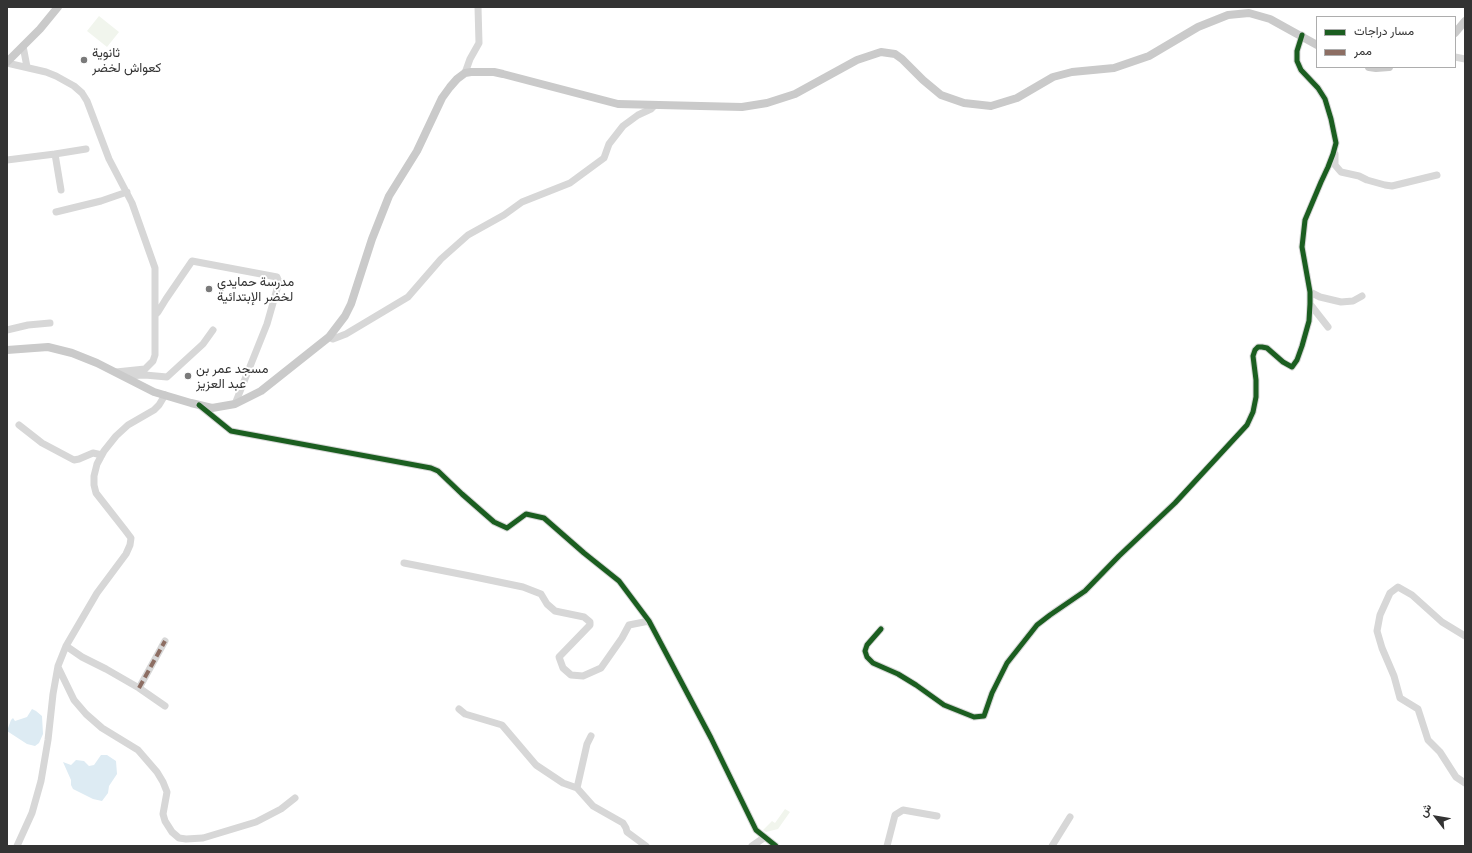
<!DOCTYPE html>
<html>
<head>
<meta charset="utf-8">
<style>
  body { margin:0 }
  #map { position:relative; width:1472px; height:853px; overflow:hidden; background:#fff; font-family:Karla,Vazirmatn,sans-serif }
  canvas { display:block }
  .frame { position:absolute; inset:0; border:8px solid #333; pointer-events:none }
  .legend { position:absolute; left:1316px; top:16px; width:140px; height:52px; box-sizing:border-box; background:#fff; border:1px solid #adadad; margin:0; padding:5px 7px; list-style:none; font-size:12px; color:#333 }
  .legend li { display:flex; align-items:center; gap:8px; height:20px }
  .legend b { width:20px; border:1px solid #adadad }
  .north { position:absolute; left:1416px; top:797px; width:40px; height:40px; -webkit-text-stroke:3px #fff; paint-order:stroke; rotate:301deg; font-size:11px; font-weight:700; line-height:16px; text-align:center; color:#333 }
  .north::after { content:''; display:block; margin:auto; width:14px; height:18px; background:#333; clip-path:polygon(50% 0,100% 100%,50% 72%,0 100%) }
</style>
</head>
<body>
<div id="map">
<canvas width="1472" height="853"></canvas>
<div class="frame"></div>
<ul class="legend">
<li><b style="height:5px;background:#1b5e20"></b>مسار دراجات</li>
<li><b style="height:5px;background:#8d6e63"></b>ممر</li>
</ul>
<div class="north">ش</div>
</div>
<script>
const ctx = document.querySelector('canvas').getContext('2d');
ctx.lineJoin = 'round';
function fillPath(path, color) { ctx.fillStyle = color; ctx.fill(path, 'evenodd'); }
const toPath = rows => new Path2D(rows.map(r => 'M' + r).join(''));
function stroke(path, color, width, dash) { ctx.strokeStyle = color; ctx.lineWidth = width; ctx.lineCap = dash ? 'butt' : 'round'; ctx.setLineDash(dash || []); ctx.stroke(path); }
function drawText(font, color, halo, rows, align = 'center') {
  ctx.font = font + ' Karla,Vazirmatn,sans-serif'; ctx.lineWidth = 4; ctx.setLineDash([]); ctx.textBaseline = 'middle'; ctx.strokeStyle = halo; ctx.fillStyle = color; for (const [text, x, y, turn = 0] of rows) {
    ctx.save(); ctx.translate(x, y); ctx.rotate((+turn || 0) * Math.PI / 180); ctx.textAlign = isNaN(turn) ? turn : align; if (halo) ctx.strokeText(text, 0, 0); ctx.fillText(text, 0, 0); ctx.restore();
  }
}
const green = toPath([
  [99,16,119,32,107,47,87,31],
  [785,809,790,812,778,829,766,832,763,830,772,821,775,823]
]);
const water = toPath([
  [32,709,36,711,42,716,43,734,39,743,35,746,27,744,7,731,11,720,13,718,15,721,27,717],
  [101,755,107,755,116,761,117,774,109,786,108,793,102,801,93,799,73,789,71,785,71,780,63,762,71,765,76,760,84,761,89,766,94,765]
]);
const minor = toPath([
  [23,46,27,67],
  [1455,57,1465,59],
  [7,63,46,72,56,76,74,86,82,93,87,101,109,159,132,203,155,268,155,355,153,361,145,369,116,372],
  [465,73,470,59,479,43,478,7],
  [55,154,61,190],
  [1335,154,1335,165,1341,172,1359,176,1367,180,1385,185,1392,186,1437,175],
  [7,160,55,154,86,149],
  [56,212,101,201,127,192],
  [1310,292,1320,297,1341,302,1353,301,1362,296],
  [1310,304,1328,327],
  [156,314,158,312,166,299,192,261,277,277,279,282,267,324,235,404],
  [7,330,28,325,50,323],
  [329,337,333,339,346,334,408,297,441,259,468,235,504,215,522,202,570,183,604,158,609,144,623,126,638,115,651,109,655,105],
  [124,376,145,375,167,377,203,344,213,330],
  [200,406,231,431,431,468,438,471,462,494,494,522,507,528,526,514,544,518,584,553,619,581,649,621,711,738,756,830,776,846],
  [19,425,42,443,74,460,79,459,93,453,102,455],
  [404,563,470,576,523,587,541,594,547,604,555,611,584,617,590,622,590,625,559,657,563,668,571,675,583,676,601,668,622,638,629,625,649,621],
  [881,629,867,645,865,651,867,657,873,663,898,674,916,685,944,705,974,717,984,716,992,693,1007,663,1037,625,1050,615,1085,591,1119,556,1175,503,1247,425,1253,412,1256,397,1256,380,1253,356,1255,350,1258,347,1262,347,1267,348,1283,362,1292,367,1297,360,1302,346,1309,321,1310,304,1310,292,1302,247,1305,220,1321,182,1328,167,1333,154,1336,143,1331,119,1325,99,1318,88,1301,70,1297,61,1297,51,1302,35],
  [1465,636,1442,622,1412,595,1398,587,1390,593,1380,615,1377,631,1382,648,1394,676,1400,698,1418,709,1428,740,1440,752,1456,777,1465,783],
  [66,646,82,657,106,669,139,688,165,706],
  [58,667,74,700,86,714,102,728,138,750,157,772,163,782,167,792,163,814,165,821,172,832,179,838,186,839,203,838,256,822,281,809,295,798],
  [139,688,165,641],
  [459,709,465,714,502,725,536,765,563,783,577,788,593,806,623,823,626,828,627,832,646,846],
  [577,788,587,744,591,736],
  [17,846,32,813,41,781,48,740,53,694,58,666,66,646,97,593,126,554,130,545,131,538,125,530,96,493,94,485,94,476,97,464,104,451,116,436,128,425,154,410,159,405,165,395],
  [752,846,765,837],
  [887,846,895,815,903,810,937,816],
  [1052,846,1070,817]
]);
const major = toPath([
  [1455,33,1465,21],
  [7,62,40,29,58,7],
  [1369,67,1376,68,1389,67],
  [7,350,48,347,72,353,97,363,154,392,191,403,212,408,235,404,261,391,329,337,345,316,351,304,372,239,389,196,417,151,442,98,450,87,457,79,465,73,471,72,494,72,503,74,618,104,742,107,767,103,795,94,857,60,881,52,895,54,902,59,923,80,941,95,964,103,991,106,1017,98,1053,77,1072,72,1114,68,1149,56,1198,27,1228,15,1249,13,1270,19,1317,45]
]);
const quiet = toPath([
  [139,688,165,641]
]);
const cycleway = toPath([
  [199,405,231,431,431,468,438,471,462,494,494,522,507,528,526,514,544,518,584,553,619,581,649,621,711,738,756,830,776,846],
  [881,629,867,645,865,651,867,657,873,663,898,674,916,685,944,705,974,717,984,716,992,693,1007,663,1037,625,1050,615,1085,591,1119,556,1175,503,1247,425,1253,412,1256,397,1256,380,1253,356,1255,350,1258,347,1262,347,1267,348,1283,362,1292,367,1297,360,1302,346,1309,321,1310,304,1310,292,1302,247,1305,220,1321,182,1328,167,1333,154,1336,143,1331,119,1325,99,1318,88,1301,70,1297,61,1297,51,1302,35]
]);
const markers = [
  [84,60,4,"#7a7a7a"],
  [209,289,4,"#7a7a7a"],
  [188,376,4,"#7a7a7a"]
];
const poiNames = [
  ["ثانوية",92,53],
  ["كعواش لخضر",92,68],
  ["مدرسة حمايدي",217,282],
  ["لخضر الإبتدائية",217,297],
  ["مسجد عمر بن",196,369],
  ["عبد العزيز",196,384]
];
fillPath(green, '#f1f5ed');
fillPath(water, '#ddebf3');
stroke(minor, '#d7d7d7', 7);
stroke(major, '#cacaca', 8);
stroke(quiet, '#8d6e63', 4, [8, 4]);
stroke(cycleway, '#1b5e20', 5);
for (const [x, y, r, color] of markers) { const dot = new Path2D(); dot.arc(x, y, r, 0, 2 * Math.PI); ctx.fillStyle = color; ctx.fill(dot); stroke(dot, '#fff', 1.5); }
drawText('13px', '#333', '#fff', poiNames, 'left');
</script>
</body>
</html>
